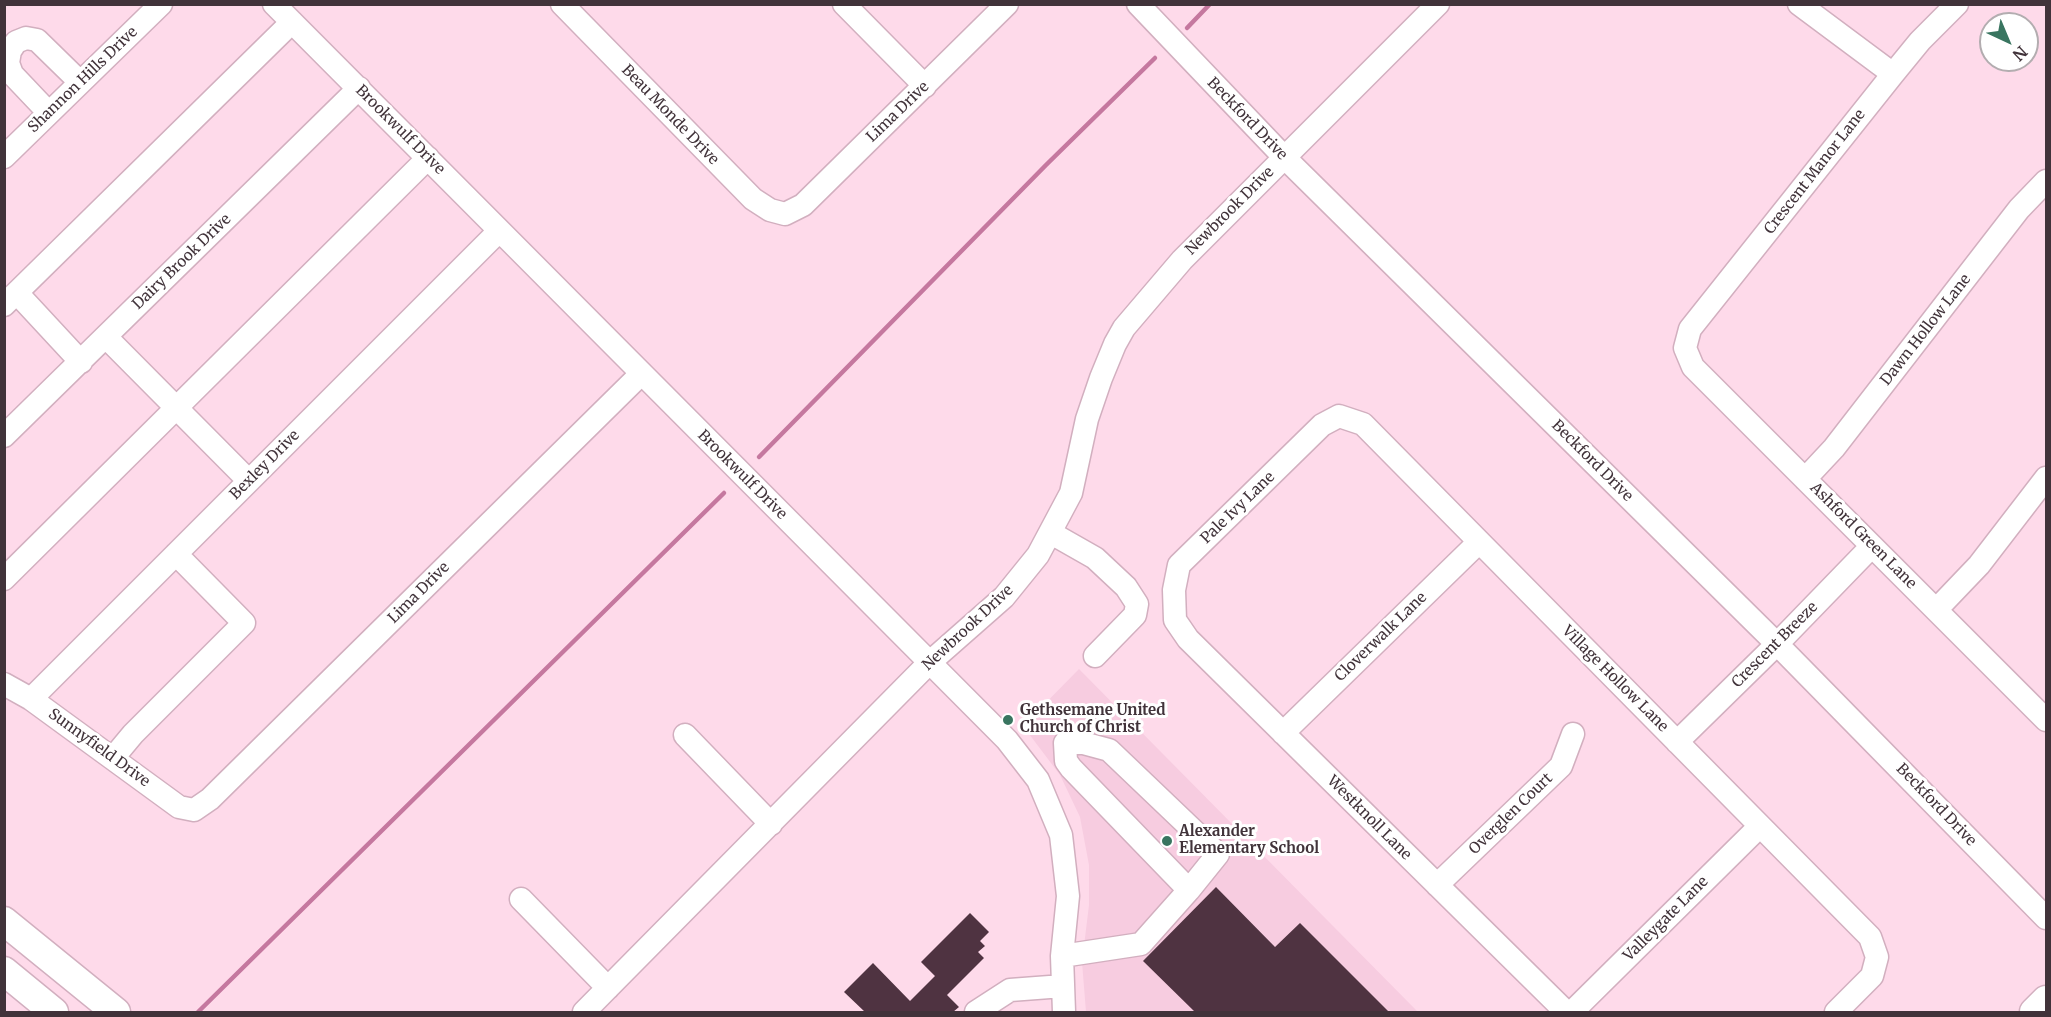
<!DOCTYPE html>
<html>
<head>
<meta charset="utf-8">
<style>
  body { margin:0 }
  #map { position:relative; width:2051px; height:1017px; overflow:hidden; background:#fedaea; font-family:Merriweather,serif }
  canvas { display:block }
  .frame { position:absolute; inset:0; border:6px solid #41333a; pointer-events:none }
  .north { position:absolute; left:1979px; top:12px; width:60px; height:60px; box-sizing:border-box; background:#fff; border:2px solid #b3adb0; border-radius:50%; rotate:136deg; font-size:16px; font-weight:700; line-height:24px; text-align:center; color:#41333a }
  .north::after { content:''; display:block; margin:auto; width:21px; height:27px; background:#397560; clip-path:polygon(50% 0,100% 100%,50% 72%,0 100%) }
</style>
</head>
<body>
<div id="map">
<canvas width="2051" height="1017"></canvas>
<div class="frame"></div>
<div class="north">N</div>
</div>
<script>
const ctx = document.querySelector('canvas').getContext('2d');
ctx.lineJoin = 'round';
function fillPath(path, color) { ctx.fillStyle = color; ctx.fill(path, 'evenodd'); }
const toPath = rows => new Path2D(rows.map(r => 'M' + r).join(''));
function stroke(path, color, width, dash) { ctx.strokeStyle = color; ctx.lineWidth = width; ctx.lineCap = dash ? 'butt' : 'round'; ctx.setLineDash(dash || []); ctx.stroke(path); }
function drawText(font, color, halo, rows, align = 'center') {
  ctx.font = font + ' Merriweather,serif'; ctx.lineWidth = 6; ctx.setLineDash([]); ctx.textBaseline = 'middle'; ctx.strokeStyle = halo; ctx.fillStyle = color; for (const [text, x, y, turn = 0] of rows) {
    ctx.save(); ctx.translate(x, y); ctx.rotate((+turn || 0) * Math.PI / 180); ctx.textAlign = isNaN(turn) ? turn : align; if (halo) ctx.strokeText(text, 0, 0); ctx.fillText(text, 0, 0); ctx.restore();
  }
}
const built = toPath([
  [1079,669,1418,1012,1086,1012,1082,962,1089,905,1089,865,1080,817,1060,775,1023,726]
]);
const stream = toPath([
  [1187,28,1210,4],
  [759,457,1046,165,1155,58],
  [198,1012,724,493]
]);
const building = toPath([
  [1216,887,1275,947,1300,923,1389,1012,1195,1012,1143,961],
  [970,913,989,932,980,941,985,946,978,952,984,958,947,995,959,1007,953,1012,865,1012,844,992,873,963,910,1001,935,976,921,962]
]);
const minor = toPath([
  [274,4,1007,740,1038,780,1061,835,1068,896,1062,956,1064,1012],
  [562,4,753,199,770,210,785,214,803,205,1007,4],
  [844,4,925,86],
  [1138,4,1284,157,1777,644,2046,918],
  [1799,4,1893,74],
  [1957,4,1920,41,1893,74,1690,329,1685,348,1693,367,2046,720],
  [49,113,12,74,8,63,10,51,16,42,26,38,37,40,80,82],
  [4,157,161,4],
  [17,293,81,362],
  [4,305,292,22],
  [106,337,249,481],
  [4,436,359,88],
  [1805,479,1834,448,2019,209,2046,181],
  [1051,533,1095,558,1126,587,1137,604,1135,615,1095,656],
  [4,579,428,158],
  [1936,610,1979,565,2046,478],
  [4,684,31,699,179,807,194,810,210,799,641,374],
  [31,699,499,231],
  [1283,733,1479,542],
  [685,735,771,824],
  [1677,742,1777,644,1872,546],
  [113,758,133,734,244,623,176,554],
  [1437,885,1561,766,1573,734],
  [521,899,608,988],
  [1062,956,1141,944,1189,890,1218,854,1109,750,1083,743,1065,743,1066,761,1071,768,1189,890],
  [584,1012,929,663,1004,597,1038,555,1071,493,1087,419,1101,378,1115,344,1124,328,1182,260,1438,4],
  [976,1012,1010,990,1063,986],
  [1566,1012,1188,639,1175,620,1174,590,1179,565,1322,425,1339,416,1363,424,1870,937,1877,957,1872,976,1836,1012],
  [1572,1012,1760,826]
]);
const major = toPath([
  [4,921,116,1012],
  [4,971,54,1012],
  [2034,1012,2046,1000]
]);
const markers = [
  [1008,720,6,"#397560"],
  [1167,841,6,"#397560"]
];
const streetNames = [
  ["Shannon Hills Drive",83,80,-44],
  ["Lima Drive",898,112,-44],
  ["Beau Monde Drive",670,115,46],
  ["Beckford Drive",1247,119,46],
  ["Brookwulf Drive",400,130,45],
  ["Crescent Manor Lane",1815,172,-52],
  ["Newbrook Drive",1230,211,-45],
  ["Dairy Brook Drive",182,262,-44],
  ["Dawn Hollow Lane",1926,330,-52],
  ["Beckford Drive",1592,461,45],
  ["Bexley Drive",265,465,-45],
  ["Brookwulf Drive",742,475,45],
  ["Pale Ivy Lane",1238,508,-44],
  ["Ashford Green Lane",1863,536,45],
  ["Lima Drive",419,593,-45],
  ["Newbrook Drive",968,628,-43],
  ["Cloverwalk Lane",1381,637,-44],
  ["Crescent Breeze",1775,645,-45],
  ["Village Hollow Lane",1615,679,45],
  ["Sunnyfield Drive",99,748,36],
  ["Beckford Drive",1936,805,46],
  ["Overglen Court",1511,814,-44],
  ["Westknoll Lane",1369,818,45],
  ["Valleygate Lane",1666,919,-45]
];
const poiNames = [
  ["Gethsemane United",1020,711],
  ["Church of Christ",1020,728],
  ["Alexander",1179,832],
  ["Elementary School",1179,849]
];
fillPath(built, '#f7cce0');
stroke(stream, '#c5789f', 4.5);
fillPath(building, '#4f3341');
stroke(minor, '#d2afbf', 25);
stroke(major, '#d2afbf', 31);
stroke(minor, '#fff', 22);
stroke(major, '#fff', 28);
for (const [x, y, r, color] of markers) { const dot = new Path2D(); dot.arc(x, y, r, 0, 2 * Math.PI); ctx.fillStyle = color; ctx.fill(dot); stroke(dot, '#fff', 2); }
drawText('15px', '#41333a', '#fff', streetNames);
drawText('bold 15px', '#41333a', '#fff', poiNames, 'left');
</script>
</body>
</html>
